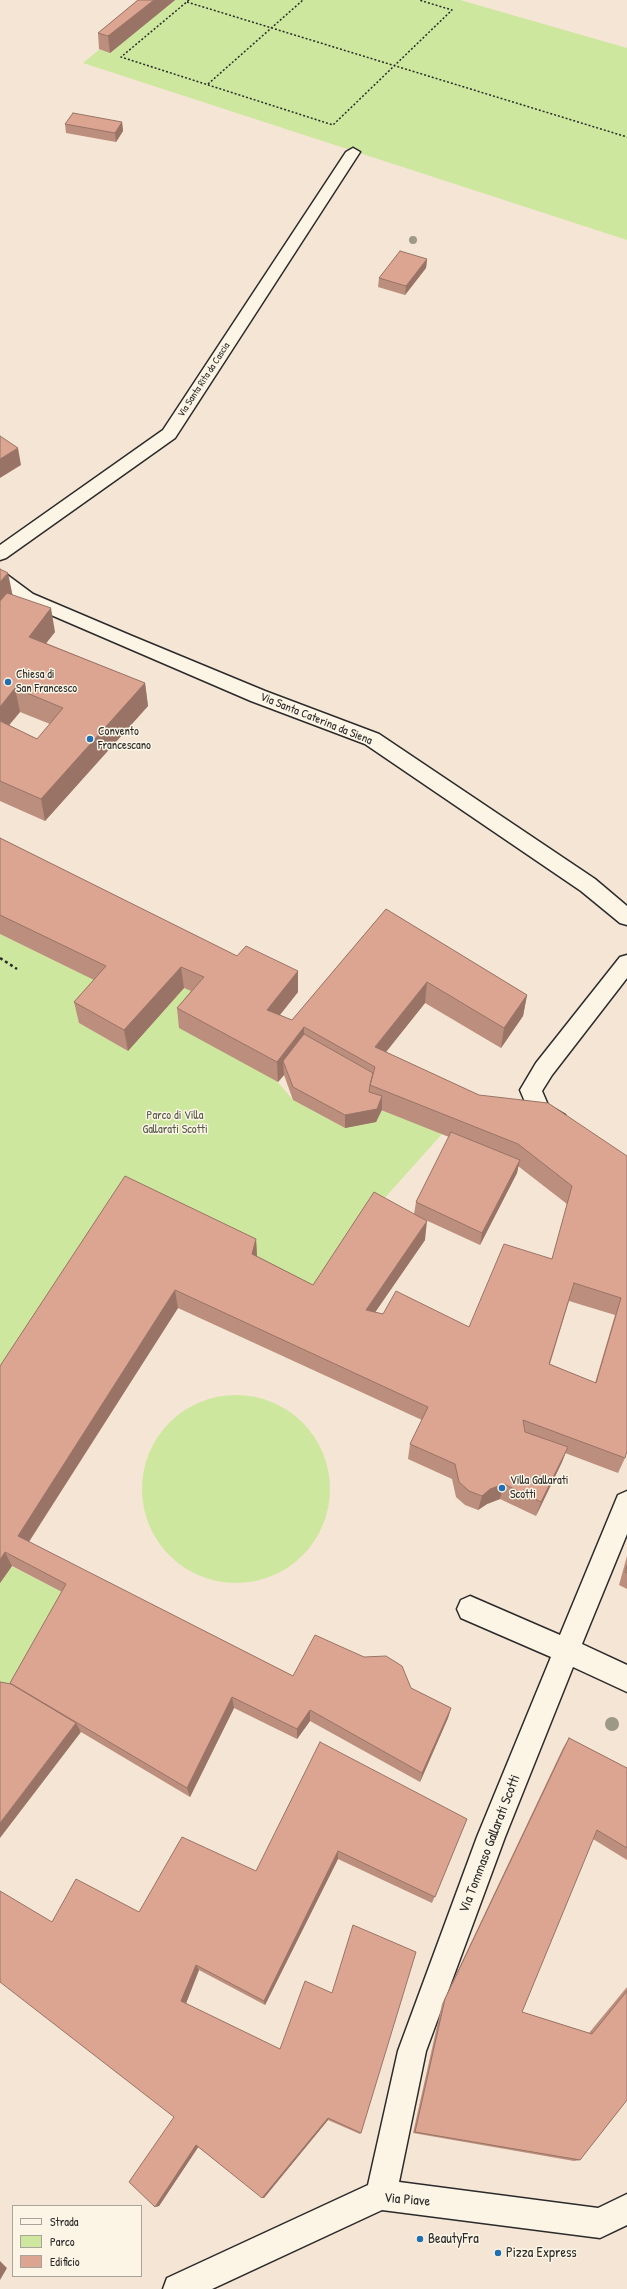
<!DOCTYPE html>
<html>
<head>
<meta charset="utf-8">
<style>
  body { margin:0 }
  #map { position:relative; width:627px; height:2289px; overflow:hidden; background:#f5e5d4; font-family:"Patrick Hand",sans-serif }
  canvas { display:block }
  .legend { position:absolute; left:12px; top:2205px; width:130px; height:72px; box-sizing:border-box; background:#fcf5e5; border:1px solid #a8a49b; margin:0; padding:5px 7px; list-style:none; font-size:12px; color:#2b2b2b }
  .legend li { display:flex; align-items:center; gap:8px; height:20px }
  .legend b { width:20px; border:1px solid #a8a49b }
</style>
</head>
<body>
<div id="map">
<canvas width="627" height="2289"></canvas>
<ul class="legend">
<li><b style="height:5px;background:#fcf5e5"></b>Strada</li>
<li><b style="height:11px;background:#cde79e"></b>Parco</li>
<li><b style="height:11px;background:#dba591"></b>Edificio</li>
</ul>
</div>
<script>
const ctx = document.querySelector('canvas').getContext('2d');
ctx.lineJoin = 'round';
function fillPath(path, color) { ctx.fillStyle = color; ctx.fill(path, 'evenodd'); }
const toPath = rows => new Path2D(rows.map(r => 'M' + r).join(''));
function stroke(path, color, width, dash) { ctx.strokeStyle = color; ctx.lineWidth = width; ctx.lineCap = dash ? 'butt' : 'round'; ctx.setLineDash(dash || []); ctx.stroke(path); }
function drawText(font, color, halo, rows, align = 'center') {
  ctx.font = font + ' "Patrick Hand",sans-serif'; ctx.lineWidth = 3; ctx.setLineDash([]); ctx.textBaseline = 'middle'; ctx.strokeStyle = halo; ctx.fillStyle = color; for (const [text, x, y, turn = 0] of rows) {
    ctx.save(); ctx.translate(x, y); ctx.rotate((+turn || 0) * Math.PI / 180); ctx.textAlign = isNaN(turn) ? turn : align; if (halo) ctx.strokeText(text, 0, 0); ctx.fillText(text, 0, 0); ctx.restore();
  }
}
const green = toPath([
  [159,0,460,0,627,48,627,240,83,63],
  [0,934,109,987,79,1023,128,1051,184,988,206,998,293,1100,345,1128,376,1122,382,1110,442,1134,373,1211,313,1302,253,1272,0,1392],
  '142 1489a94 94 0 1 1 188 0a94 94 0 1 1-188 0Z',
  [11,1566,72,1597,17,1694,0,1691,0,1583]
]);
const pathFar1 = toPath([
  [189,0,121,57,333,125,452,10,419,0],
  [187,2,627,137],
  [208,84,303,0]
]);
const path = toPath([
  [0,958,17,969]
]);
const minor = toPath([
  [353,148,360,152,175,438,6,558,0,560,0,545,163,430,346,152,353,148],
  [0,572,6,574,33,594,132,636,265,691,379,734,595,879,627,906,627,925,620,923,581,891,365,744,251,701,21,602,0,587,0,572],
  [627,955,627,978,552,1075,542,1091,548,1105,565,1115,568,1122,565,1129,557,1131,549,1129,532,1118,520,1090,536,1063,620,957,627,955],
  [627,1491,627,1534,582,1644,627,1665,627,1692,573,1667,505,1837,426,2051,399,2182,598,2208,627,2194,627,2225,600,2238,382,2210,212,2289,163,2289,167,2278,368,2185,398,2051,477,1837,551,1657,461,1618,457,1609,461,1600,470,1596,560,1635,618,1495,627,1491]
]);
const trees = [
  [413,240,4],
  [612,1724,7]
];
const wall = toPath([
  [138,0,175,0,110,53,99,49,98,33],
  [122,122,123,131,116,142,66,133,65,124],
  [427,259,426,268,405,295,378,287,379,278],
  [0,569,12,595,55,632,46,643,145,683,148,706,45,821,0,801],
  [20,712,50,724,37,739,9,725],
  [0,838,237,956,298,971,298,992,280,1015,292,1020,386,909,527,995,523,1016,501,1048,425,1003,386,1052,479,1095,627,1156,625,1458,618,1473,565,1453,562,1462,536,1516,500,1499,487,1504,478,1510,465,1505,456,1497,452,1479,408,1459,410,1444,422,1420,178,1308,29,1542,293,1676,411,1688,451,1708,448,1718,420,1782,310,1721,297,1739,234,1708,190,1797,81,1732,11,1684,10,1683,62,1592,12,1566,0,1583,0,1366,256,1239,257,1256,313,1285,414,1214,416,1202,449,1137,381,1110,376,1122,345,1128,293,1100,284,1075,278,1082,179,1028,177,1008,191,991,184,988,128,1051,79,1023,74,1002,94,980,0,934],
  [518,1166,567,1204,552,1259,469,1327,383,1314,375,1312,425,1240,419,1217,480,1245,517,1173],
  [569,1301,615,1315,595,1383,550,1364],
  [627,1556,627,1589,619,1585],
  [569,1738,627,1768,627,1860,593,1839,522,2012,589,2033,627,1987,627,2100,580,2160,574,2161,413,2133,442,2004,563,1748],
  [467,1819,432,1903,338,1859,265,2005,199,1970,186,2003,361,2133,360,2134,328,2120,264,2198,198,2147,159,2206,155,2207,174,2117,52,1922,139,1912,256,1871]
]);
const shadedWall = toPath([
  [154,0,175,0,110,53,108,36],
  [122,122,123,131,116,142,115,133],
  [427,259,426,268,405,295,406,286],
  [18,448,21,465,0,478,0,459],
  [8,573,13,597,0,611,0,582],
  [51,608,55,632,33,660,29,637],
  [145,683,148,706,45,821,41,799],
  [15,688,20,712,0,736,0,707],
  [181,967,184,988,128,1051,124,1030],
  [298,971,298,992,267,1031,267,1010],
  [427,982,425,1003,374,1067,375,1047],
  [527,995,523,1016,501,1048,504,1028],
  [304,1027,304,1048,283,1061,284,1075,278,1082,277,1062],
  [382,1096,382,1110,376,1122,345,1128,345,1115],
  [520,1160,517,1173,480,1245,482,1233],
  [427,1221,425,1240,365,1327,366,1310],
  [256,1239,257,1257,252,1254],
  [175,1290,178,1308,24,1549,18,1536],
  [568,1447,562,1462,536,1516,541,1502],
  [504,1484,500,1499,487,1504,478,1510,482,1496,490,1489],
  [5,1552,12,1566,0,1583,0,1560],
  [232,1697,234,1708,190,1797,187,1788],
  [451,1708,448,1718,420,1782,422,1773],
  [310,1710,310,1721,297,1739,297,1729],
  [76,1723,81,1732,0,1838,0,1823],
  [338,1851,338,1859,265,2005,264,2001],
  [196,1965,199,1970,185,2006,181,2001],
  [328,2118,328,2120,264,2198,262,2198],
  [196,2145,199,2146,159,2206,155,2207],
  [0,2261,7,2268,0,2280]
]);
const building = toPath([
  [138,0,154,0,108,36,98,33,138,0],
  [73,113,122,122,115,133,65,124,73,113],
  [400,251,427,259,406,286,379,278,400,251],
  [0,436,18,448,0,459,0,436],
  [0,569,8,573,0,582,0,569],
  [7,593,51,608,29,637,145,683,41,799,0,781,0,721,37,739,63,708,15,688,0,707,0,601,7,593],
  [0,838,237,956,246,946,298,971,267,1010,292,1020,386,909,527,995,504,1028,427,982,375,1047,479,1095,548,1103,627,1156,627,1451,625,1458,523,1420,525,1432,568,1447,541,1502,504,1484,490,1489,482,1496,469,1491,459,1482,455,1464,410,1444,428,1407,175,1290,18,1536,293,1676,315,1635,364,1657,386,1656,402,1666,411,1688,451,1708,422,1773,310,1710,297,1729,232,1697,187,1788,10,1683,66,1584,5,1552,0,1560,0,1366,125,1176,256,1239,252,1254,313,1285,374,1192,427,1221,366,1310,383,1314,396,1291,469,1327,504,1244,552,1259,572,1186,518,1144,370,1085,375,1067,304,1027,277,1062,177,1008,204,977,181,967,124,1030,74,1002,106,966,0,915,0,838],
  [574,1283,621,1298,596,1383,549,1364,574,1283],
  [304,1034,373,1073,370,1085,369,1092,382,1096,377,1109,345,1115,293,1087,283,1061,304,1034],
  [451,1132,520,1160,482,1233,416,1202,451,1132],
  [627,1566,627,1573,625,1572,627,1566],
  [0,1682,11,1684,76,1723,0,1823,0,1682],
  [569,1738,627,1768,627,1848,597,1830,522,2012,592,2034,627,1991,627,2100,580,2160,415,2132,445,1999,569,1738],
  [320,1742,467,1819,435,1897,338,1851,264,2001,196,1965,181,2001,280,2049,305,1981,332,1993,353,1925,416,1952,361,2133,328,2118,262,2198,196,2145,155,2207,129,2182,174,2117,0,1982,0,1891,52,1922,76,1879,139,1912,182,1837,256,1871,320,1742]
]);
const markers = [
  [8,682,4,"#1f6fb2"],
  [90,739,4,"#1f6fb2"],
  [502,1488,4,"#1f6fb2"],
  [420,2239,4,"#1f6fb2"],
  [498,2253,4,"#1f6fb2"]
];
const farStreetnames = [
  ["Via Santa Rita da Cascia",204,380,-57]
];
const poiNames = [
  ["Chiesa di",16,675],
  ["San Francesco",16,689],
  ["Convento",98,732],
  ["Francescano",98,746],
  ["Villa Gallarati",510,1481],
  ["Scotti",510,1495]
];
const streetNames = [
  ["Via Santa Caterina da Siena",316,719,22]
];
const parkNames = [
  ["Parco di Villa",175,1116],
  ["Gallarati Scotti",175,1130]
];
const nearStreetnames = [
  ["Via Tommaso Gallarati Scotti",490,1844,-69],
  ["Via Piave",407,2200,5]
];
const nearPoinames = [
  ["BeautyFra",428,2239],
  ["Pizza Express",506,2253]
];
fillPath(green, '#cde79e');
stroke(minor, '#2b2b2b', 3);
stroke(pathFar1, '#2b2b2b', 1.5, [2, 2]);
stroke(path, '#2b2b2b', 2.5, [3, 3]);
fillPath(minor, '#fcf5e5');
ctx.fillStyle = '#9c9987';
for (const [x, y, r] of trees) { ctx.beginPath(); ctx.arc(x, y, r, 0, 2 * Math.PI); ctx.fill(); }
fillPath(wall, '#bc8e7d');
fillPath(shadedWall, '#997466');
fillPath(building, '#dba591');
stroke(building, '#997466', 1);
for (const [x, y, r, color] of markers) { const dot = new Path2D(); dot.arc(x, y, r, 0, 2 * Math.PI); ctx.fillStyle = color; ctx.fill(dot); stroke(dot, '#fcf5e5', 1.5); }
drawText('10px', '#2b2b2b', '#fcf5e5', farStreetnames);
drawText('12px', '#2b2b2b', '#fcf5e5', poiNames, 'left');
drawText('12px', '#2b2b2b', '#fcf5e5', streetNames);
drawText('12px', '#545a48', '#fcf5e5', parkNames);
drawText('14px', '#2b2b2b', '#fcf5e5', nearStreetnames);
drawText('14px', '#2b2b2b', '#fcf5e5', nearPoinames, 'left');
</script>
</body>
</html>
